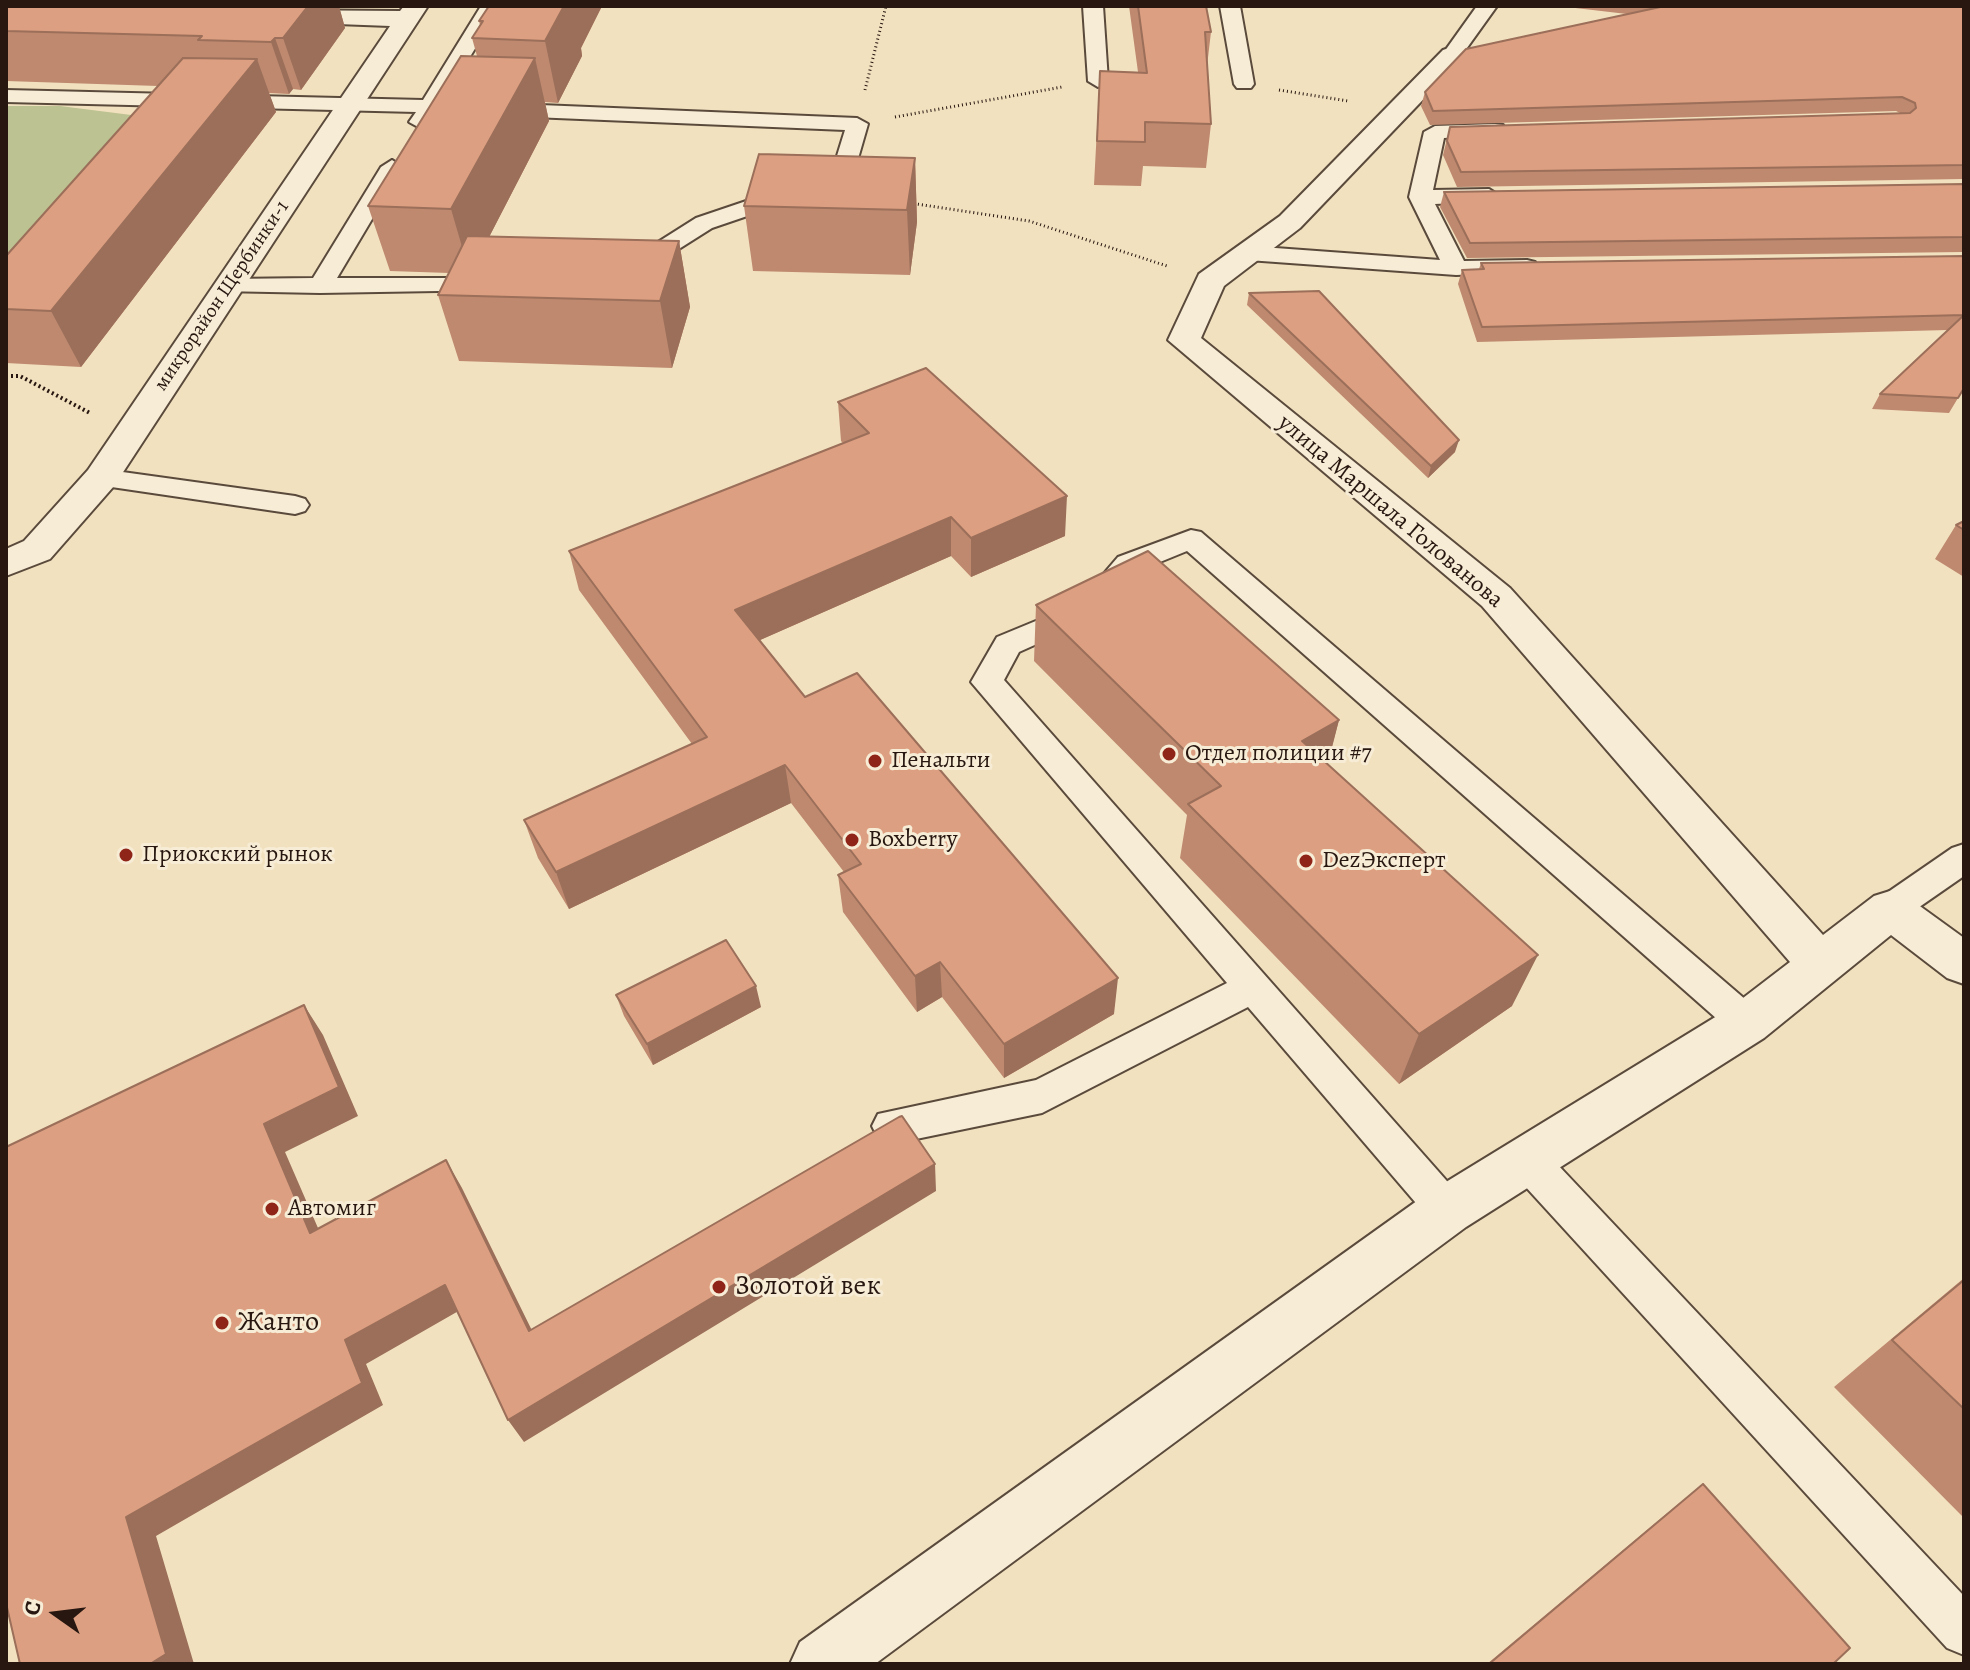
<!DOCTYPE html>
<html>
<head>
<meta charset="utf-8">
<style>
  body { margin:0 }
  #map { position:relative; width:1970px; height:1670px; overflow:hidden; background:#f2e1bf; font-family:Alegreya,serif }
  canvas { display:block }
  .frame { position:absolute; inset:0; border:8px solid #271710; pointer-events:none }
  .north { position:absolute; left:16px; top:1574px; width:80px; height:80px; -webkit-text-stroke:6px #f7ecd5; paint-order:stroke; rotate:284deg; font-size:22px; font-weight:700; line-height:32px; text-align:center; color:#271710 }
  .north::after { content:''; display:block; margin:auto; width:28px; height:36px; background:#271710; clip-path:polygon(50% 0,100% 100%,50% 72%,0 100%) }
</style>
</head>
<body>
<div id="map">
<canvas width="1970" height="1670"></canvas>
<div class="frame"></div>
<div class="north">С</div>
</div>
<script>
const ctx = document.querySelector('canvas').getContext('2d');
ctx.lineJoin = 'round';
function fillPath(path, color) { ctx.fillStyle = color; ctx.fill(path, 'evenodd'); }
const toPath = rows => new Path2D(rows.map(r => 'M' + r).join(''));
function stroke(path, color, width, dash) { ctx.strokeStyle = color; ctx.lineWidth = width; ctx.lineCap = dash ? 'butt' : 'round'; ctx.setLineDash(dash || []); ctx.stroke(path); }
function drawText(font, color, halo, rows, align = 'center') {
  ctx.font = font + ' Alegreya,serif'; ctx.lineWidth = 6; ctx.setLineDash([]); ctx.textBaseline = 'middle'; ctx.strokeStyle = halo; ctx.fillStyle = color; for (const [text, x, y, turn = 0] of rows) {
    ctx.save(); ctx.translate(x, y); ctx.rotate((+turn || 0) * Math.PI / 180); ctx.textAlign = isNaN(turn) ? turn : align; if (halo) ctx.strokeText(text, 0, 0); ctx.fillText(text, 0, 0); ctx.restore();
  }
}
const green = toPath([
  [6,106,60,106,171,120,6,294]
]);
const pathFar1 = toPath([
  [865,90,886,6],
  [1279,90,1348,101],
  [895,117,1062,87],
  [910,203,1029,221,1167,266]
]);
const path = toPath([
  [6,376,20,376,90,413]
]);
const service = toPath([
  [481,6,501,6,443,101,857,118,868,124,853,176,850,181,712,228,644,271,636,273,628,271,624,266,628,261,696,218,832,172,845,130,436,113,427,126,420,128,409,122,416,112,6,102,6,90,423,100,481,6],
  [1083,6,1103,6,1108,81,1098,87,1088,81,1083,6],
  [1220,6,1240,6,1254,84,1251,88,1237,88,1234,84,1220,6],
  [1477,6,1497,6,1459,59,1445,59,1442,55,1477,6],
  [1495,124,1503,125,1506,130,1503,135,1444,138,1433,190,1489,189,1500,196,1497,201,1435,204,1464,261,1527,260,1535,262,1539,267,1535,272,1456,275,1248,260,1240,258,1236,253,1240,248,1248,246,1440,260,1409,197,1424,132,1435,126,1495,124],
  [392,160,403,167,337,278,488,278,497,280,500,285,497,290,320,293,219,291,216,286,219,281,228,279,313,278,381,167,392,160],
  [101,469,295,496,305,499,309,505,305,511,295,514,91,484,87,478,91,472,101,469],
  [1191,530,1201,532,1760,1012,1766,1023,1760,1034,1747,1039,1734,1034,1187,551,1138,571,1125,585,1115,588,1105,585,1100,578,1118,557,1191,530],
  [1077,604,1088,607,1092,614,1088,621,1019,652,1004,680,1461,1197,1467,1210,1461,1223,1447,1229,1433,1223,1248,1007,1042,1113,892,1144,878,1138,872,1126,878,1114,1036,1080,1227,983,971,682,997,637,1077,604],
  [1964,844,1964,876,1902,919,1890,923,1878,919,1872,909,1878,899,1952,848,1964,844],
  [1527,1142,1541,1147,1964,1596,1964,1655,1947,1648,1513,1173,1507,1160,1513,1147,1527,1142]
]);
const minor = toPath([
  [404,6,428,6,114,486,50,559,6,576,6,549,24,541,88,470,390,26,284,22,275,20,272,15,275,10,400,11,404,6],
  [1452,47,1461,50,1465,55,1461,60,1300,228,1224,286,1201,338,1510,588,1823,935,1874,896,1890,891,1906,896,1964,938,1964,984,1947,978,1891,935,1764,1038,1466,1227,875,1664,790,1664,800,1642,1428,1193,1730,1008,1790,962,1482,606,1168,340,1199,274,1280,216,1443,50,1452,47]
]);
const wall = toPath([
  [6,6,361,6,339,7,345,28,301,90,293,89,289,94,269,93,276,112,81,367,6,363,6,256,158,86,6,81],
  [489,6,602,6,581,48,582,56,558,103,545,102,549,121,489,237,679,241,690,307,672,368,459,361,438,295,449,273,390,271,368,206,477,56,472,38,480,25,479,21],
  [1129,6,1206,6,1211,32,1207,66,1211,124,1206,168,1143,166,1141,186,1094,185,1100,71,1138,72],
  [1558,6,1964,6,1964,179,1457,187,1443,155,1450,127,1900,113,1896,111,1430,125,1421,106,1425,92,1627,14],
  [915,158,917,222,910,275,753,271,744,206],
  [1964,184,1964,252,1467,258,1440,207,1444,192],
  [1964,256,1961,393,1949,413,1872,409,1880,394,1948,330,1477,342,1458,284,1462,270,1479,269,1481,263],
  [1249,293,1455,452,1428,478,1247,305],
  [838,402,1065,536,971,577,951,556,760,640,805,697,1114,1014,1004,1078,942,997,917,1012,843,912,838,875,844,872,791,803,569,909,538,858,524,820,692,744,579,590,569,551,843,443,841,441],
  [1964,521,1964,577,1935,559,1956,525],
  [1036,605,1339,720,1327,764,1512,1006,1399,1084,1180,858,1187,815,1034,661],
  [616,995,761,1007,653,1065,624,1016],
  [1964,1278,1964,1518,1834,1387],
  [1703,1484,1833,1664,1487,1664,1654,1524]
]);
const shadedWall = toPath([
  [308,6,339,6,345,28,301,90,283,38],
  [564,6,602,6,581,48,582,56,558,103,545,41],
  [275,38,293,89,289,94,271,42],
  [535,58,549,121,470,274,451,209],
  [257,59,276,112,81,367,51,311],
  [915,158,917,222,910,275,907,210],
  [679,241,690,307,672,368,660,301],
  [1459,440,1455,452,1428,478,1431,466],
  [1067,496,1065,536,971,577,971,538],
  [951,517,951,556,742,648,735,610],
  [1339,720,1325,775,1302,741],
  [785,765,791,803,569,909,556,872],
  [1538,955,1512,1006,1399,1084,1419,1034],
  [940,962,942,997,917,1012,915,976],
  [1118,978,1114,1014,1004,1078,1004,1044],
  [756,986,761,1007,653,1065,647,1044],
  [304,1005,323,1035,358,1116,285,1152,331,1258,310,1233,264,1124],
  [446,1160,462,1188,544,1355,529,1331],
  [935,1164,936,1191,524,1442,508,1420],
  [445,1285,462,1309,366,1364,383,1405,156,1536,194,1664,150,1664,126,1517,345,1340]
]);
const building = toPath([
  [6,6,308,6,283,38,275,38,271,42,198,40,202,36,6,31,6,6],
  [489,6,564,6,545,41,472,38,483,21,479,21,489,6],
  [1138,6,1206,6,1211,32,1205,32,1211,124,1145,122,1145,142,1097,141,1100,71,1147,73,1138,6],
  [1665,6,1964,6,1964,165,1461,172,1447,141,1450,127,1910,113,1916,108,1915,103,1902,97,1433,111,1425,92,1466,49,1665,6],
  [461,56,535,58,451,209,368,206,461,56],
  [183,58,257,59,51,311,6,309,6,256,183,58],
  [759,154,915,158,907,210,744,206,759,154],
  [1964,184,1964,237,1470,243,1444,192,1964,184],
  [467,236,679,241,660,301,438,295,467,236],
  [1964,256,1964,388,1958,398,1880,394,1964,315,1482,327,1462,270,1484,269,1481,263,1964,256],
  [1319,291,1459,440,1431,466,1249,293,1319,291],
  [926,368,1067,496,971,538,951,517,735,610,805,697,857,673,1118,978,1004,1044,940,962,915,976,838,875,861,864,785,765,556,872,524,820,707,737,569,551,869,433,838,402,926,368],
  [1964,521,1964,530,1956,525,1964,521],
  [1148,551,1339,720,1302,741,1538,955,1419,1034,1188,804,1221,786,1036,605,1148,551],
  [726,940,756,986,647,1044,616,995,726,940],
  [304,1005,339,1087,264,1124,310,1233,446,1160,529,1331,899,1117,902,1116,935,1164,508,1420,445,1285,345,1340,362,1383,126,1517,166,1654,150,1664,20,1664,6,1603,6,1147,304,1005],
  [1964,1280,1964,1409,1892,1340,1964,1280],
  [1703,1484,1850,1648,1833,1664,1489,1664,1703,1484]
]);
const markers = [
  [1169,754,8,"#8f2418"],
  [875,761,8,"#8f2418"],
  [852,840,8,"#8f2418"],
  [126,855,8,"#8f2418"],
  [1306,861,8,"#8f2418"],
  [272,1209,8,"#8f2418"],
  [719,1287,8,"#8f2418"],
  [222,1323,8,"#8f2418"]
];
const farStreetnames = [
  ["микрорайон Щербинки-1",222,296,-56]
];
const streetNames = [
  ["улица Маршала Голованова",1390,512,40]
];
const poiNames = [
  ["Отдел полиции #7",1185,754],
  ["Пенальти",891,761],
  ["Boxberry",868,840],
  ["Приокский рынок",142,855],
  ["DezЭксперт",1322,861],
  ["Автомиг",288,1209]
];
const nearPoinames = [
  ["Золотой век",735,1287],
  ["Жанто",238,1323]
];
fillPath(green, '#bcc291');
stroke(service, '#5a4a3c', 4);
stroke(minor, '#5a4a3c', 4);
stroke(pathFar1, '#271710', 3, [1, 3]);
stroke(path, '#271710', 4, [2, 3]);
fillPath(service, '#f7ecd5');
fillPath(minor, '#f7ecd5');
fillPath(wall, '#be896f');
fillPath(shadedWall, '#9b6f5a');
fillPath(building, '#dd9f81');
stroke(building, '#9b6f5a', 2);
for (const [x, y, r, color] of markers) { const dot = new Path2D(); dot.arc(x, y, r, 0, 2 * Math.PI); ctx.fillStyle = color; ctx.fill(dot); stroke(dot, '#f7ecd5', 3); }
drawText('20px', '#271710', '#f7ecd5', farStreetnames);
drawText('24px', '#271710', '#f7ecd5', streetNames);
drawText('24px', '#271710', '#f7ecd5', poiNames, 'left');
drawText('28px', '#271710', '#f7ecd5', nearPoinames, 'left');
</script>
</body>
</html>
